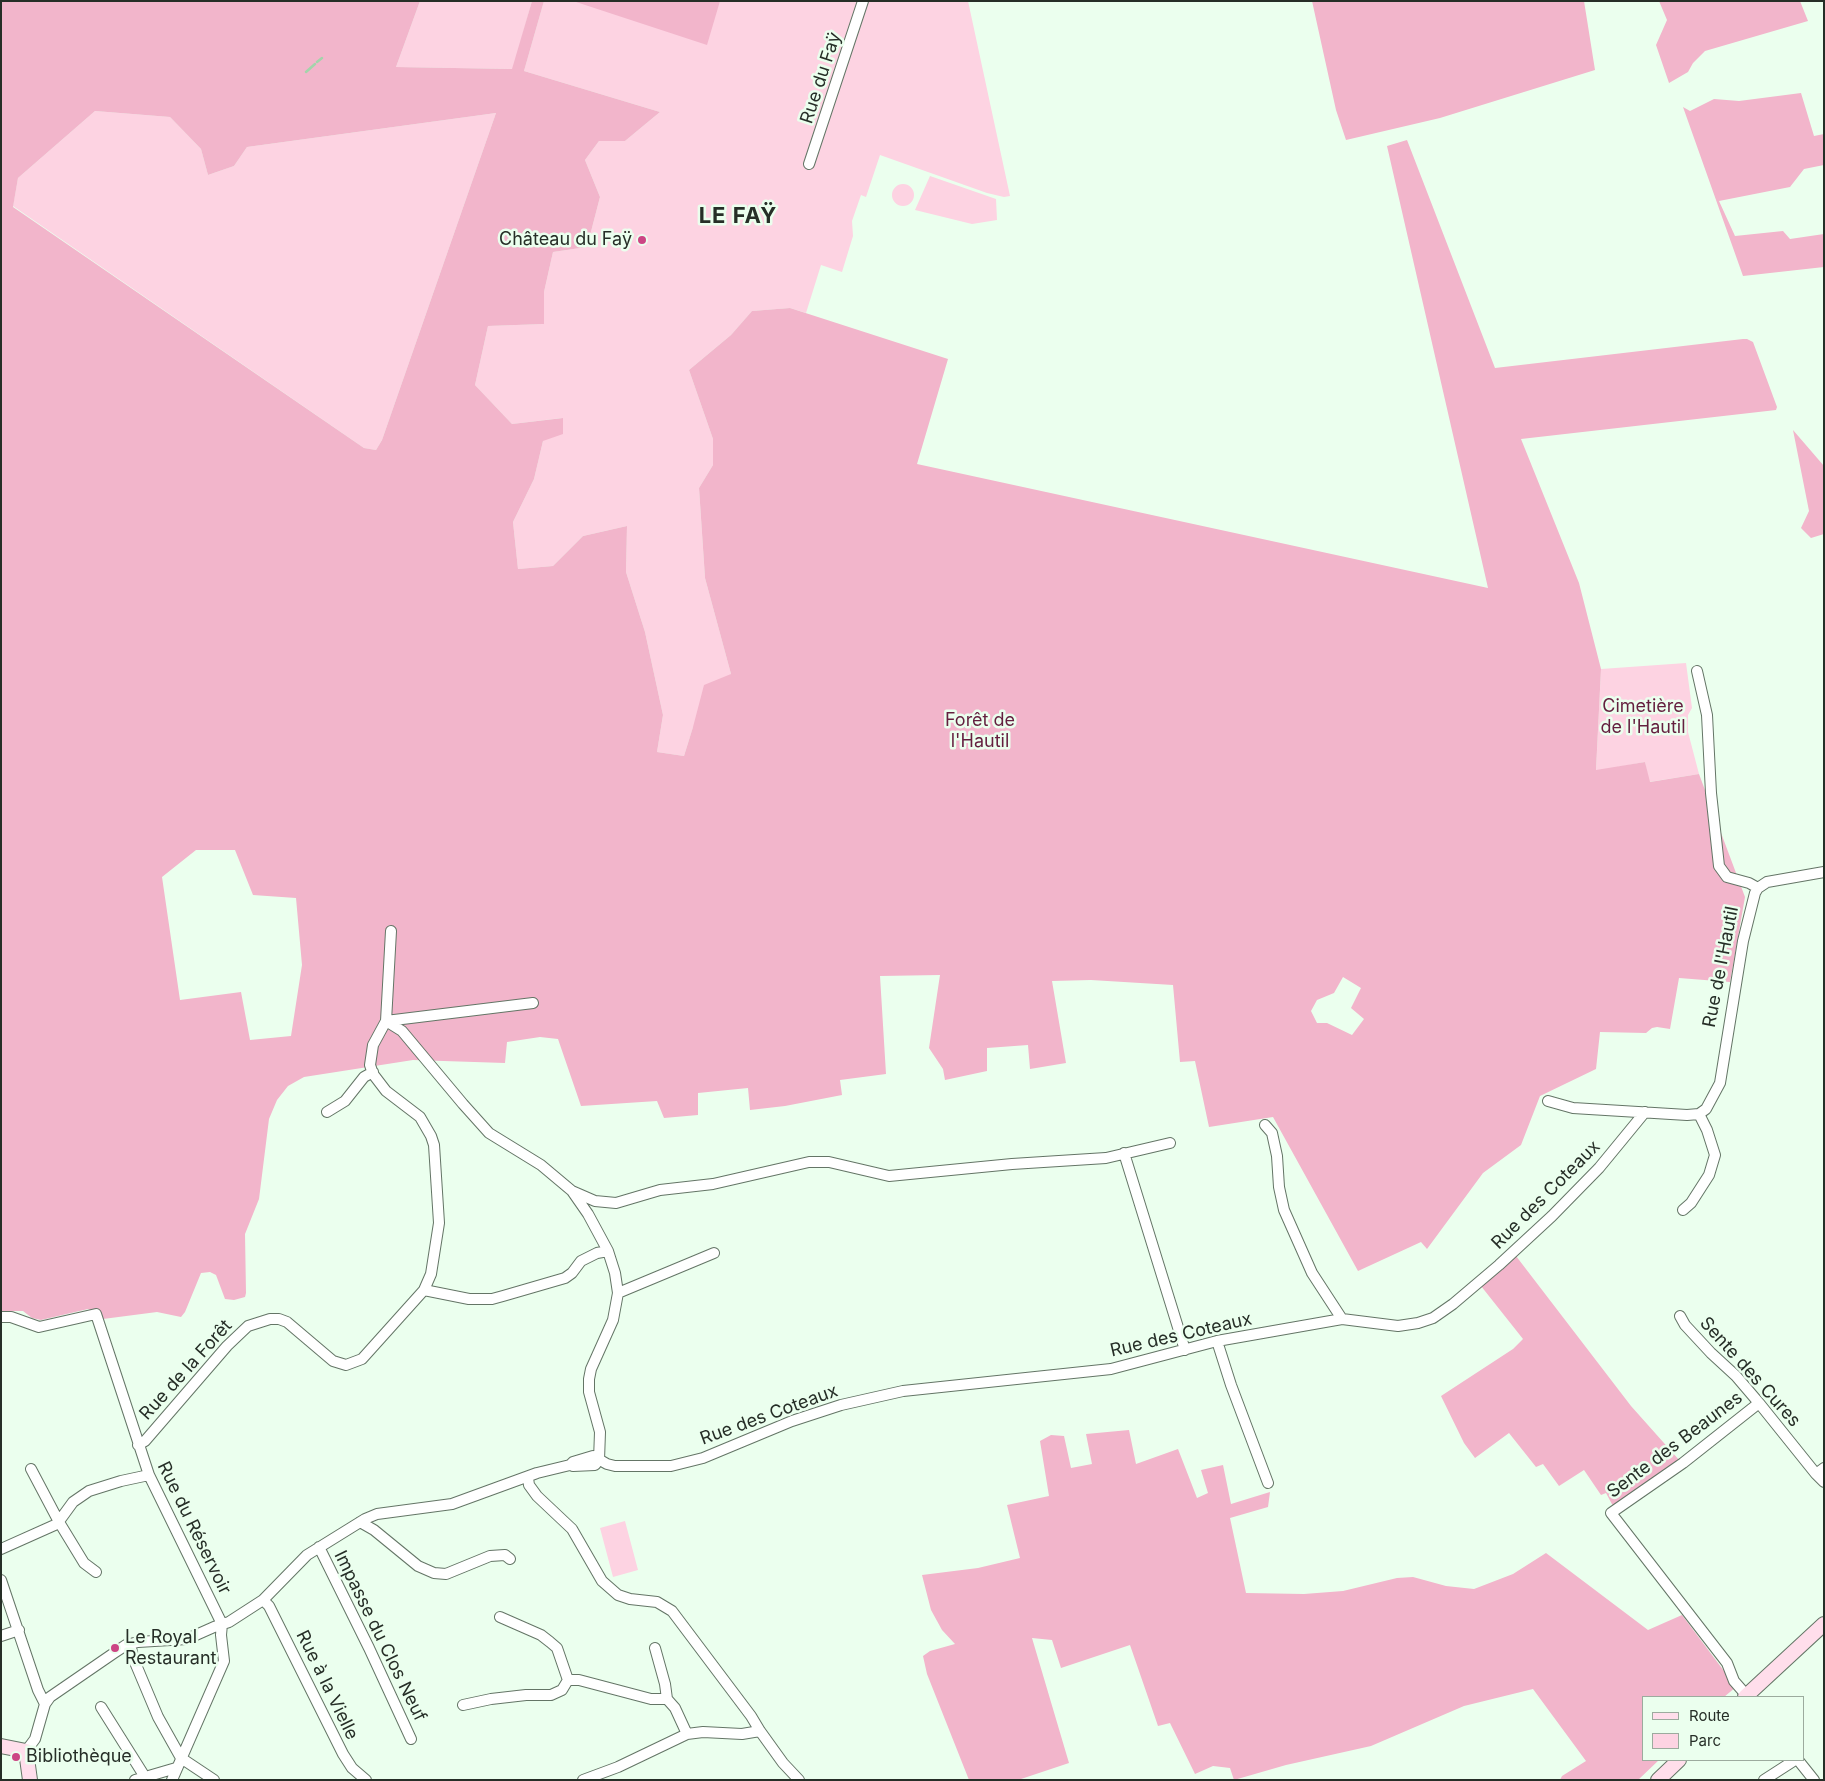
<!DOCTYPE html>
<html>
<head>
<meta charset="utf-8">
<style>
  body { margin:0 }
  #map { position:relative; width:1825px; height:1781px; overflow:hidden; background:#ebffee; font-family:Inter,sans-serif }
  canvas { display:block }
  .frame { position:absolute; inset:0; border:2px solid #262e27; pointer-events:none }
  .legend { position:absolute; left:1642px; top:1696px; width:162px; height:65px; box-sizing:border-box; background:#ebffee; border:1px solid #9cab9e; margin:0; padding:6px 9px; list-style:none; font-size:15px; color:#262e27 }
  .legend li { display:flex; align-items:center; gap:10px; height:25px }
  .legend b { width:25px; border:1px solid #9cab9e }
</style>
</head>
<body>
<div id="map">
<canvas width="1825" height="1781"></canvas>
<div class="frame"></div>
<ul class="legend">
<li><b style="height:6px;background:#ffdeeb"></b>Route</li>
<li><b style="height:14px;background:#fdd3e2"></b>Parc</li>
</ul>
</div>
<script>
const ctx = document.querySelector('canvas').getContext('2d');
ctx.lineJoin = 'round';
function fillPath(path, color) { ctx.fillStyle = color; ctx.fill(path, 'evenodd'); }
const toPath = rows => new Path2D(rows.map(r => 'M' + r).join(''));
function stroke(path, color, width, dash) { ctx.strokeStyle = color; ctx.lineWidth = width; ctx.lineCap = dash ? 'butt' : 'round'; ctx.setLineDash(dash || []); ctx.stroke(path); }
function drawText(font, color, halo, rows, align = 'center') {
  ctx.font = font + ' Inter,sans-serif'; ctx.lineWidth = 5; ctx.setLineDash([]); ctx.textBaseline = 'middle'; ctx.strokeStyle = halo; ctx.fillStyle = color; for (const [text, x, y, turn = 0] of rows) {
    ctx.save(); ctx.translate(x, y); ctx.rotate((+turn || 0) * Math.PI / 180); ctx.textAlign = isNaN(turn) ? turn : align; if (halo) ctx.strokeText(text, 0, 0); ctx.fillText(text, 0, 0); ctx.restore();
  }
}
const green = toPath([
  [420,1,532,1,513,69,396,67],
  [544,1,968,1,1010,196,1004,197,987,193,880,155,866,197,861,195,852,221,853,236,842,272,821,265,806,313,790,308,752,311,731,335,689,370,713,439,713,465,699,488,705,578,731,674,693,727,684,756,657,752,663,715,645,632,626,572,627,526,583,536,553,566,518,569,513,522,534,479,543,441,562,418,512,424,475,385,488,326,544,324,544,292,553,252,587,247,600,197,585,160,599,141,625,141,660,112,524,71],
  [95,111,170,117,201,149,208,175,234,166,247,147,496,113,382,440,376,450,364,448,13,206,18,178],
  [930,176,996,199,997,220,972,224,915,210],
  '892 195a11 11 0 1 1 22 0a11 11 0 1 1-22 0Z',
  [1686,663,1692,708,1688,715,1688,732,1699,774,1649,782,1645,762,1596,771,1601,669],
  [625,1521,638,1570,613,1577,600,1528]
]);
const forest = toPath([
  [1,1,420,1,396,67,512,69,532,1,544,1,524,71,660,112,625,141,599,141,585,160,600,197,587,247,553,252,544,292,544,324,488,326,475,385,512,424,563,418,563,434,543,441,534,479,513,522,518,569,553,566,583,536,627,526,626,572,645,632,663,715,657,752,684,756,693,727,704,685,731,674,705,578,699,488,713,465,713,439,689,370,731,335,752,311,790,308,948,359,917,464,1488,588,1387,146,1407,140,1495,368,1743,339,1747,339,1753,342,1777,407,1776,410,1521,439,1579,583,1601,669,1596,770,1645,762,1650,782,1699,774,1745,897,1730,982,1679,978,1670,1029,1657,1027,1652,1028,1646,1033,1600,1032,1596,1069,1540,1096,1521,1145,1483,1173,1427,1249,1421,1242,1358,1271,1273,1117,1209,1127,1195,1061,1180,1062,1173,985,1091,980,1052,981,1066,1063,1030,1069,1028,1045,987,1048,987,1071,945,1080,943,1069,929,1048,940,975,880,976,886,1074,840,1080,842,1095,785,1106,750,1110,748,1088,698,1093,698,1115,664,1118,657,1101,581,1106,558,1039,540,1037,507,1042,505,1063,413,1060,304,1077,288,1086,277,1100,269,1119,259,1199,245,1234,246,1293,245,1297,234,1300,225,1299,216,1275,210,1272,201,1273,185,1312,181,1317,157,1312,103,1319,93,1311,88,1309,41,1320,32,1318,23,1311,1,1311],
  [95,111,170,117,201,149,208,175,234,166,247,147,496,113,382,440,376,450,364,448,13,207,18,178],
  [196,850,235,850,253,895,296,898,302,965,291,1036,250,1040,241,992,180,1000,162,877],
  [1343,977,1361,988,1351,1008,1364,1019,1352,1035,1327,1023,1317,1023,1311,1011,1317,1000,1334,993],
  [573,1,720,1,707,45],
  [1312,1,1584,1,1595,70,1440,118,1346,140,1336,110],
  [1659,1,1800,1,1808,21,1705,51,1693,63,1688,72,1669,83,1656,45,1667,20],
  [1801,93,1814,136,1824,134,1824,165,1804,169,1790,187,1719,201,1735,236,1783,231,1790,239,1824,234,1824,267,1743,276,1683,107,1690,111,1714,99,1739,101],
  [1793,430,1824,466,1824,534,1811,538,1801,528,1809,511],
  [1516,1256,1631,1406,1680,1461,1614,1508,1606,1493,1601,1495,1584,1470,1559,1486,1543,1464,1536,1467,1509,1433,1475,1458,1464,1443,1441,1396,1513,1349,1523,1339,1481,1286],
  [1129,1430,1136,1464,1178,1449,1197,1498,1208,1493,1201,1470,1223,1465,1231,1504,1270,1492,1268,1507,1230,1518,1246,1593,1304,1594,1343,1591,1397,1578,1413,1577,1446,1586,1474,1589,1513,1574,1546,1553,1648,1630,1682,1615,1736,1687,1724,1697,1644,1697,1644,1760,1659,1760,1638,1780,1560,1780,1562,1776,1586,1761,1533,1689,1464,1706,1371,1746,1286,1765,1234,1780,1230,1768,1213,1766,1195,1774,1170,1723,1158,1726,1130,1645,1061,1668,1052,1640,1032,1638,1069,1763,1018,1780,969,1780,927,1674,923,1656,930,1651,955,1644,942,1630,931,1610,922,1575,978,1568,1020,1558,1007,1505,1049,1496,1040,1441,1051,1435,1064,1436,1071,1468,1092,1464,1086,1434]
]);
const stream = toPath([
  [317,62,322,58],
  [306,72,315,64]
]);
const minor = toPath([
  [809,164,863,1],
  [1697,671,1707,715,1711,793,1719,866,1727,877,1749,883,1758,888],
  [386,1021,402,1031,463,1104,489,1133,541,1165,572,1191,588,1214,608,1251,615,1273,618,1293,613,1320,591,1369,589,1379,589,1392,600,1432,599,1460],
  [386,1021,533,1003],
  [1548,1101,1573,1108,1687,1115,1699,1114],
  [327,1112,345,1101,364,1077,373,1072],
  [1699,1114,1706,1109,1720,1083,1743,941,1755,893,1758,888,1767,882,1824,872],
  [1265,1125,1272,1133,1277,1156,1279,1187,1284,1210,1312,1273,1342,1319],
  [1124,1153,1185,1350],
  [572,1191,595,1201,616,1203,660,1190,713,1184,809,1162,829,1162,889,1176,1012,1164,1106,1158,1170,1143],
  [1683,1210,1691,1203,1709,1175,1715,1155,1707,1130,1699,1114],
  [424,1290,469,1299,492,1299,503,1296,565,1278,572,1273,581,1261,597,1253,608,1251],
  [618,1293,714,1253],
  [1680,1316,1685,1325,1711,1353,1736,1376,1759,1403,1816,1474,1824,1468],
  [1,1317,11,1317,39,1327,96,1314,149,1475,222,1624,221,1635,224,1661,172,1780],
  [1217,1341,1231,1385,1268,1483],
  [138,1445,145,1441,227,1346,248,1326,270,1319,279,1319,287,1322,333,1361,346,1365,362,1359,424,1290,431,1274,439,1223,434,1145,431,1136,420,1117,386,1091,373,1074,370,1065,373,1045,386,1021,391,931],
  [573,1466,595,1465,599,1460],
  [31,1469,59,1522,84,1563,96,1572],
  [1816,1474,1824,1482],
  [528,1478,529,1485,537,1496,572,1529,602,1581,618,1595,630,1599,657,1602,672,1611,751,1716,760,1731,783,1763,799,1780],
  [360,1522,374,1530,418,1566,434,1573,446,1574,490,1556,505,1555,510,1559],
  [319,1547,369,1648,411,1739],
  [1,1549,57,1524,73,1502,89,1491,121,1481,149,1475],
  [1,1580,38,1690,45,1704],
  [263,1600,269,1606,343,1754,352,1768,366,1780],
  [500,1617,541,1635,550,1642,557,1648,568,1680,579,1680,651,1699,667,1699,675,1708,687,1734],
  [1,1636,19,1630],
  [130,1644,134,1660,158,1717,181,1758,214,1780],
  [655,1648,665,1684,667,1699],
  [1748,1697,1734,1681,1727,1663,1611,1513,1683,1463,1759,1403],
  [463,1705,491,1699,526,1695,551,1695,562,1690,568,1680],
  [101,1707,145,1777],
  [26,1751,35,1739,45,1704,50,1697,114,1653,126,1645,138,1642,187,1639,214,1627,229,1622,263,1600,307,1555,365,1519,377,1514,452,1504,537,1473,570,1465,573,1462,593,1456,607,1464,615,1466,671,1466,703,1458,792,1421,841,1405,903,1391,1111,1369,1217,1341,1342,1319,1398,1326,1418,1323,1433,1318,1453,1304,1499,1265,1552,1216,1599,1168,1645,1112],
  [1798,1760,1814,1780],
  [135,1780,176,1768],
  [583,1780,618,1767,687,1734,703,1732,742,1734,760,1731],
  [1764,1780,1795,1760]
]);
const secondary = toPath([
  [1745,1697,1824,1624],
  [1,1746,26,1751,30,1780],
  [1658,1780,1679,1760]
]);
const markers = [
  [642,240,5,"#cc4584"],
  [115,1648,5,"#cc4584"],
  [16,1757,5,"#cc4584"]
];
const streetNames = [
  ["Rue du Faÿ",821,78,-72],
  ["Rue de l'Hautil",1721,967,-79],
  ["Rue des Coteaux",1546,1195,-45],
  ["Rue des Coteaux",1181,1335,-13],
  ["Rue de la Forêt",186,1370,-48],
  ["Sente des Cures",1750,1372,48],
  ["Rue des Coteaux",769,1415,-20],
  ["Sente des Beaunes",1675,1445,-37],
  ["Rue du Réservoir",194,1528,64],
  ["Impasse du Clos Neuf",380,1636,64],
  ["Rue à la Vielle",327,1685,64]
];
const poiNames = [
  ["Château du Faÿ",632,240,"right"],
  ["Le Royal",125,1638],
  ["Restaurant",125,1659],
  ["Bibliothèque",26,1757]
];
const parkNames = [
  ["Cimetière",1643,707],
  ["de l'Hautil",1643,728],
  ["Forêt de",980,721],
  ["l'Hautil",980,742]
];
const districtNames = [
  ["LE FAŸ",738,216]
];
fillPath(green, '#fdd3e2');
fillPath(forest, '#f2b5cb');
stroke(stream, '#a3d4ab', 2.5);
stroke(minor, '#647566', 12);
stroke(secondary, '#647566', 16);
stroke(minor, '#fff', 10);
stroke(secondary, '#ffdeeb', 14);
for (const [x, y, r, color] of markers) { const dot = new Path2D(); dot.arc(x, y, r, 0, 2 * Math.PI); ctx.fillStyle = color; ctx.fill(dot); stroke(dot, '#ebffee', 2); }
drawText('18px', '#262e27', '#ebffee', streetNames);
drawText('18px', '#262e27', '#ebffee', poiNames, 'left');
drawText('18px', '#641f3f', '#ebffee', parkNames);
ctx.letterSpacing = '1px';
drawText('bold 22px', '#262e27', '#ebffee', districtNames);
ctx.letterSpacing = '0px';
</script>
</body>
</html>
